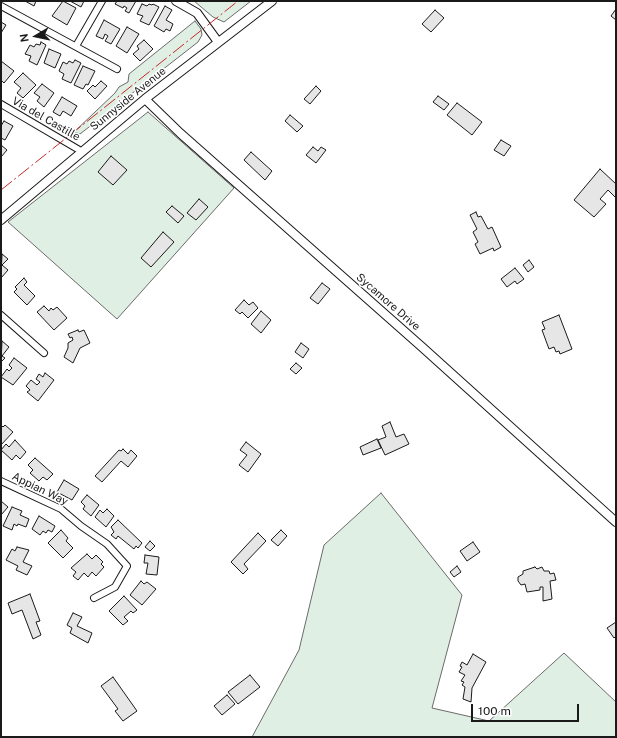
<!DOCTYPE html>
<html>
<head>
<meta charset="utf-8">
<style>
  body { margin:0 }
  #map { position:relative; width:617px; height:738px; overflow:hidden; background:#fff; font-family:"Public Sans",sans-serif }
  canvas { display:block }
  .frame { position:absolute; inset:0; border:2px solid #1a1a1a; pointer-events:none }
  .north { position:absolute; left:16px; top:16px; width:40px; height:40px; -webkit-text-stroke:3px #fff; paint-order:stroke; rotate:261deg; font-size:11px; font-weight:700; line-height:16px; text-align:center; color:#1a1a1a }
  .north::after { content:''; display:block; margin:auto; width:14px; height:18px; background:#1a1a1a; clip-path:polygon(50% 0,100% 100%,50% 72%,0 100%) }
  .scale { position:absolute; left:471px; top:704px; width:108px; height:18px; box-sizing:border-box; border:2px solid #1a1a1a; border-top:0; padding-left:5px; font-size:12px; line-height:14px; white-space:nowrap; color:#1a1a1a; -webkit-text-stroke:3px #fff; paint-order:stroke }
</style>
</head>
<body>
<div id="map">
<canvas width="617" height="738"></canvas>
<div class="frame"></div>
<div class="north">N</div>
<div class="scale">100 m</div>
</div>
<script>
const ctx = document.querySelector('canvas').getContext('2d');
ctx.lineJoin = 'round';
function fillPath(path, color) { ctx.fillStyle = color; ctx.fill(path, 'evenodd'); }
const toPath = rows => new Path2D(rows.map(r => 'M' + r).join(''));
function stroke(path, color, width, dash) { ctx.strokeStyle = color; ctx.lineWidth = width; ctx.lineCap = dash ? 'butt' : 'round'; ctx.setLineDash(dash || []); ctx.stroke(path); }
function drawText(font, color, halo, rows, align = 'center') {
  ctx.font = font + ' "Public Sans",sans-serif'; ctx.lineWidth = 3; ctx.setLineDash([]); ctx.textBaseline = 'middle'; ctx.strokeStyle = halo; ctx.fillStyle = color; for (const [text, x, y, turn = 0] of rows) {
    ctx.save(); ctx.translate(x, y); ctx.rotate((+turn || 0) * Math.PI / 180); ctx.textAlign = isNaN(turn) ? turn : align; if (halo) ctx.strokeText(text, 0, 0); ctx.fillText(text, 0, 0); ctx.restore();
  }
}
const green = toPath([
  [194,1,251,1,224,22,213,17,194,1],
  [195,21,201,29,202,35,198,42,80,134,74,132,115,93,119,87,128,82,129,74,195,21],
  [148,112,234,188,117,319,8,222,148,112],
  [381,493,462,595,432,708,489,721,564,653,616,702,616,737,252,737,299,650,324,545,381,493]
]);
const building = toPath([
  [25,1,36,1,34,6,25,1],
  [63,1,76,8,67,25,52,16,63,1],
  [70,1,84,1,81,7,70,1],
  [117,1,136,1,129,13,125,11,127,8,124,6,123,8,115,4,117,1],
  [142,4,147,6,149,4,152,5,153,4,159,7,149,25,140,21,143,16,137,14,142,4],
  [165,6,172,10,166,20,173,24,170,31,166,29,164,32,154,26,165,6],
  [616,9,616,20,611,16,616,9],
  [435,10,444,18,431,32,422,24,435,10],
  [104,20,120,29,111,44,105,41,108,36,105,34,103,39,96,36,104,20],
  [1,22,6,25,1,33,1,22],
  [127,27,139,34,127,53,116,46,127,27],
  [144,40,153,49,140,61,133,54,139,49,137,46,144,40],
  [41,42,46,45,37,65,29,61,31,56,25,54,30,45,34,47,36,44,40,45,41,42],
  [49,49,61,54,55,68,44,63,49,49],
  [75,60,81,63,71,83,62,79,64,74,59,71,63,62,67,64,69,61,73,63,75,60],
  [1,61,14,71,4,83,1,80,1,61],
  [83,66,95,71,88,85,86,84,83,89,74,85,83,66],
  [23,73,36,85,23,98,17,93,21,88,14,82,23,73],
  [101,81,107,86,95,99,87,91,93,85,95,87,101,81],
  [42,84,54,93,44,107,37,101,40,97,34,93,42,84],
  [316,86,321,91,310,104,304,99,316,86],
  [438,96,449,104,444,110,433,102,438,96],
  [62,97,77,106,71,116,63,111,60,116,53,112,62,97],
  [457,103,482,122,472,135,447,115,457,103],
  [290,115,303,126,297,132,285,121,290,115],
  [4,121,13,126,5,140,1,138,1,126,4,121],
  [501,140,511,146,504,156,494,150,501,140],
  [1,145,7,150,1,157,1,145],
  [313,147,318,151,321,147,326,150,316,163,306,155,313,147],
  [251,152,272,171,265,180,244,160,251,152],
  [111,156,127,170,113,185,98,172,111,156],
  [600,169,616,184,616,198,608,190,600,199,606,204,594,217,574,200,600,169],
  [199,199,208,207,196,220,187,213,199,199],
  [172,206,184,216,178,223,166,212,172,206],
  [476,212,478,217,481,216,488,229,492,227,501,247,494,251,493,248,480,254,475,244,478,242,473,232,477,229,470,215,476,212],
  [163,232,174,242,151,267,141,258,163,232],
  [2,254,8,259,2,265,8,270,1,278,2,254],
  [529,260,534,267,528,272,523,265,529,260],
  [515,268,524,279,517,284,515,281,507,287,501,279,515,268],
  [24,278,27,282,24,285,35,296,27,305,14,292,17,289,15,287,24,278],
  [322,283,330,289,318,304,310,298,322,283],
  [244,300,249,305,253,302,258,308,248,318,242,312,240,314,235,310,244,300],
  [44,306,49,311,51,308,53,310,57,307,67,318,54,330,37,312,44,306],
  [261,311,271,320,261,333,251,324,261,311],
  [559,315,572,349,560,354,559,351,556,352,554,347,549,349,542,330,545,329,542,322,559,315],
  [78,330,79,332,84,330,90,343,80,348,73,363,64,357,68,348,68,343,73,340,72,337,70,338,68,334,78,330],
  [2,341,9,347,2,356,5,358,1,362,2,341],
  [301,343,309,349,303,358,295,352,301,343],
  [14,358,27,368,13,385,1,377,7,369,9,371,12,368,9,365,14,358],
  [296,363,302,368,296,374,290,369,296,363],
  [45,373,54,380,38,401,27,392,30,390,26,386,31,380,37,385,40,382,36,379,39,374,43,377,45,373],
  [390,422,396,437,404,434,409,444,385,455,378,440,386,437,382,426,390,422],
  [1,425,3,427,5,425,13,432,1,445,1,425],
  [377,439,381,448,363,455,360,447,377,439],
  [15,440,26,452,20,459,16,455,12,460,1,450,6,444,9,447,15,440],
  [246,442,261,454,248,472,239,465,247,455,240,450,246,442],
  [123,449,128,454,131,450,137,456,128,467,121,461,102,482,95,476,119,450,121,451,123,449],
  [35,458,53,474,47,480,43,477,39,481,30,473,33,470,28,465,35,458],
  [64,480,79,489,72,500,57,492,64,480],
  [87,495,99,505,91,516,83,509,85,506,81,502,87,495],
  [1,501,8,507,1,515,1,501],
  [12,507,22,511,20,515,29,519,26,527,18,524,17,526,14,524,12,530,3,526,12,507],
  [107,509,114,516,106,527,95,517,100,510,103,513,107,509],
  [39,516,55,526,52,532,48,530,46,533,43,531,40,535,32,529,39,516],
  [118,520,142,543,138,548,136,546,134,549,118,536,116,539,111,535,114,532,111,527,118,520],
  [61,530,68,538,66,541,73,548,63,558,48,543,61,530],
  [281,530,287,536,278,546,271,540,281,530],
  [258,533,266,541,244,564,248,569,243,574,231,562,258,533],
  [150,541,155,546,150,551,145,547,150,541],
  [473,542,480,552,467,561,460,551,473,542],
  [17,547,29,550,23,562,32,566,27,575,16,570,18,566,6,560,12,549,15,551,17,547],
  [87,554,92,559,96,555,103,562,101,564,104,567,96,576,92,572,88,577,84,573,78,580,73,576,76,572,71,568,87,554],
  [145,555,159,557,157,575,146,574,148,563,144,563,145,555],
  [457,566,461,572,454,577,450,572,457,566],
  [535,567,537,569,542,567,544,571,549,571,550,574,554,573,556,580,550,581,552,599,543,601,543,587,540,587,540,590,527,592,525,584,521,585,518,581,518,577,523,574,523,571,535,567],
  [141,581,144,584,147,582,156,589,142,605,130,595,141,581],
  [30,594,40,621,36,622,41,635,33,639,22,610,12,614,8,603,30,594],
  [124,596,137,610,133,613,131,611,124,617,128,621,123,625,109,611,124,596],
  [73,613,82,617,77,626,92,633,88,643,70,633,72,628,67,625,73,613],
  [616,622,616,636,614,638,607,628,616,622],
  [473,654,486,662,472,688,471,702,463,699,465,687,462,685,464,682,461,681,465,675,459,672,462,667,460,666,462,662,467,665,473,654],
  [250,675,260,687,238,704,228,692,250,675],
  [113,677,137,711,123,721,115,711,118,709,101,686,113,677],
  [227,695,235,704,222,715,214,706,227,695]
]);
const minor = toPath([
  [1,6,117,69],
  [76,46,102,1],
  [1,104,81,151],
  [1,315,44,353],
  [1,481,61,509,81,526,107,544,127,566,115,587,94,598]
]);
const tertiary = toPath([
  [176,1,197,13,218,42],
  [145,99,180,133,422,347,616,522],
  [1,220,145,99,272,1]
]);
const power = toPath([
  [1,190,238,1]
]);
const streetNames = [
  ["Sunnyside Avenue",128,99,-39],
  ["Via del Castille",46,119,30],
  ["Sycamore Drive",388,302,41],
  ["Appian Way",40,489,26]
];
fillPath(green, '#e0efe3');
stroke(green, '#6a6a6a', 1);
fillPath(building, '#e6e6e6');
stroke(building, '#1a1a1a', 1);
stroke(minor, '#1a1a1a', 8);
stroke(tertiary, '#1a1a1a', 10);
stroke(minor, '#fff', 6);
stroke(tertiary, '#fff', 8);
stroke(power, '#c62828', 1, [14, 3, 2, 3]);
drawText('11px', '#1a1a1a', '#fff', streetNames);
</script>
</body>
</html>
